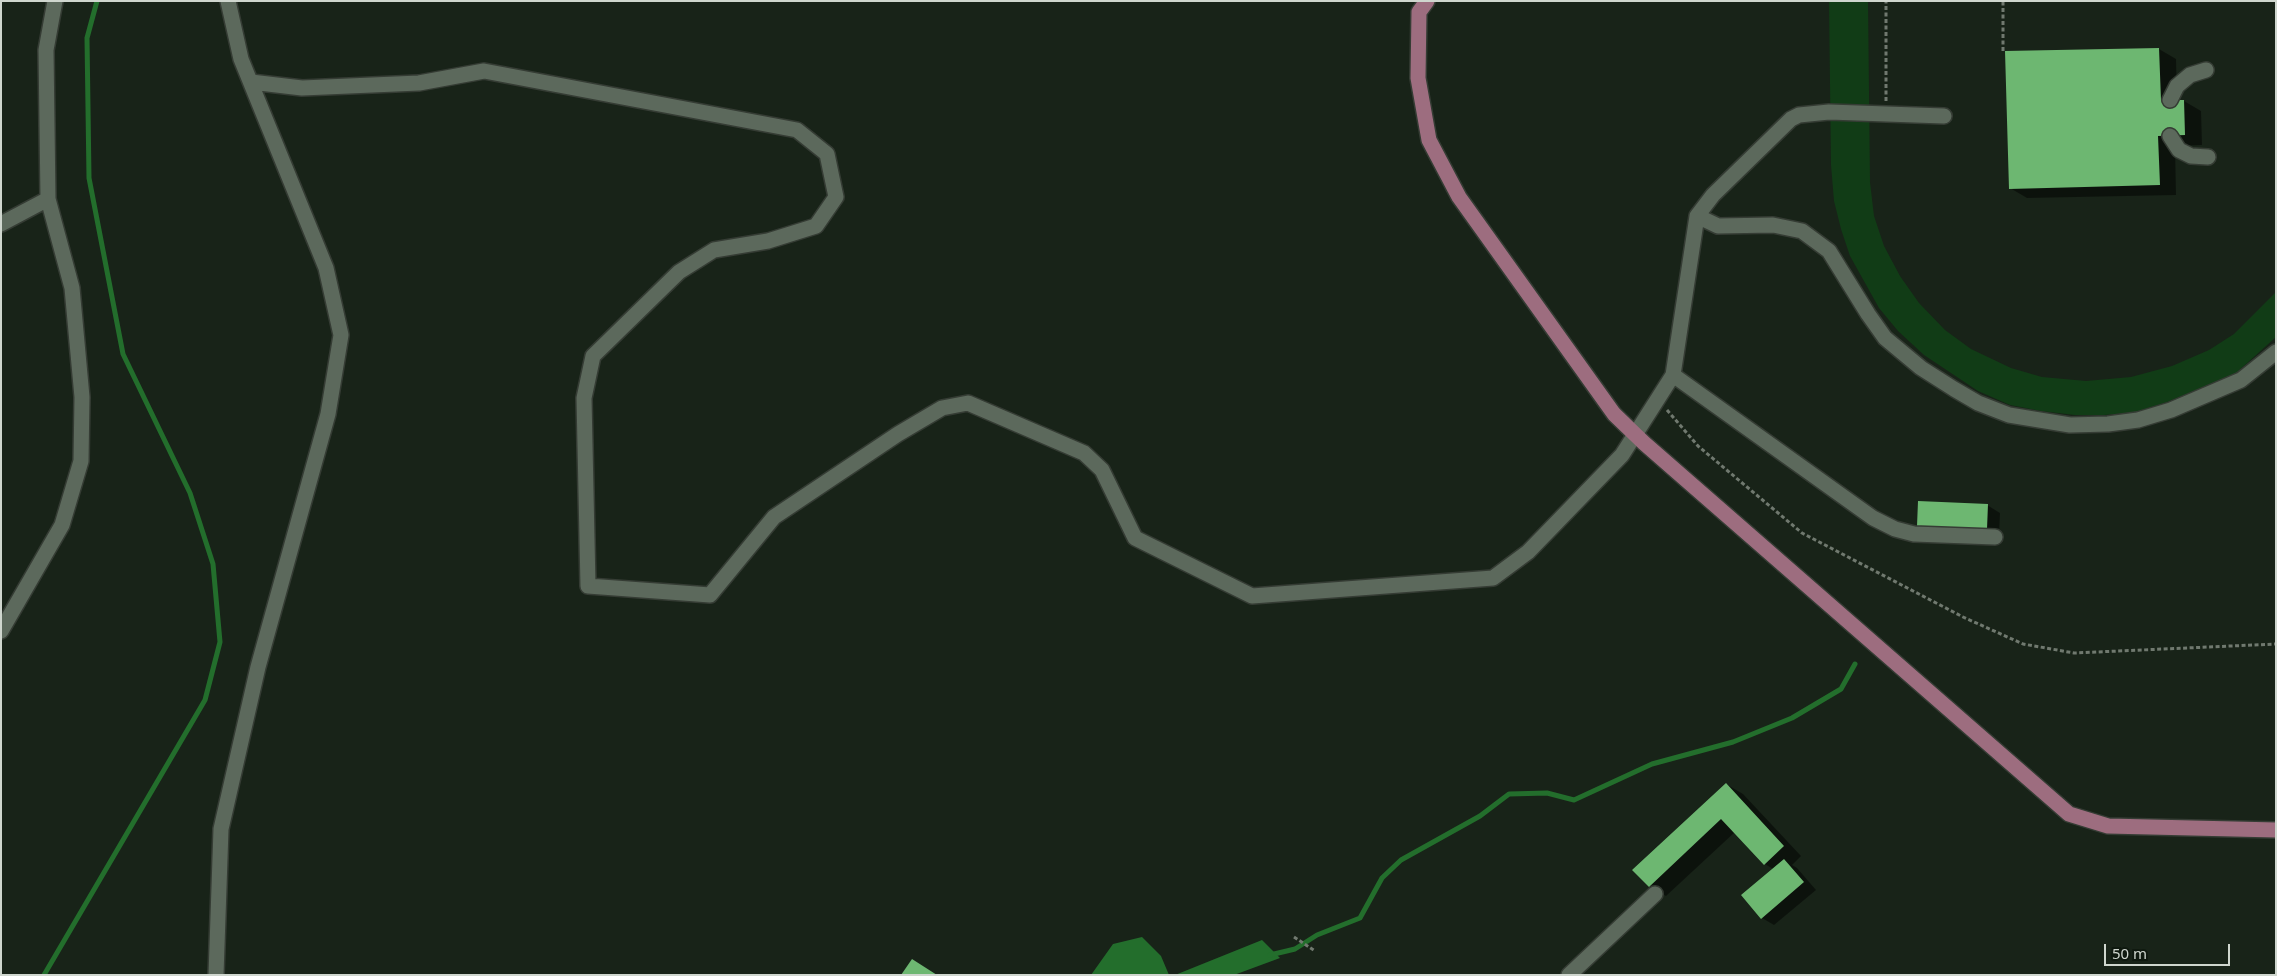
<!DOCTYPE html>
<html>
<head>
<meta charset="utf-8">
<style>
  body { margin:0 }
  #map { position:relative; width:2277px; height:976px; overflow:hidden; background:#182318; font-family:"Noto Sans",sans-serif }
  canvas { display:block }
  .frame { position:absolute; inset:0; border:2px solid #cfd6ce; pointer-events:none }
  .scale { position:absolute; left:2104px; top:944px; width:126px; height:22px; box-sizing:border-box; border:2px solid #cfd6ce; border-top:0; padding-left:6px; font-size:15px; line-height:18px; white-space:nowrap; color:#cfd6ce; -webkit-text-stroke:4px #0f190f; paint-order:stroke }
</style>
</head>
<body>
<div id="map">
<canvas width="2277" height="976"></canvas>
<div class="frame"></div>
<div class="scale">50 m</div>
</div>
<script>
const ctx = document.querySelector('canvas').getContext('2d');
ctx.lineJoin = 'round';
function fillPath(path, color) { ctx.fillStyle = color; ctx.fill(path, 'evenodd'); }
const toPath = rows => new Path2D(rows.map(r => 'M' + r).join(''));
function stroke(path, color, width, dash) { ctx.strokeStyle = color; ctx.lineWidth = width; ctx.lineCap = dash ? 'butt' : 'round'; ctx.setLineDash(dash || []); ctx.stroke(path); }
const green = toPath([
  [1829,1,1868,1,1870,182,1874,216,1884,246,1900,276,1919,303,1945,330,1971,349,2011,368,2042,377,2086,381,2131,377,2172,366,2209,350,2234,334,2276,292,2276,337,2235,374,2167,402,2136,412,2104,415,2075,415,2041,411,2010,405,1978,391,1924,355,1898,331,1879,308,1850,256,1841,229,1834,201,1831,165]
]);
const water = toPath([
  [1142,937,1161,956,1169,975,1091,975,1113,944],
  [1262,940,1280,958,1234,975,1175,975]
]);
const shadow = toPath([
  [2159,49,2176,59,2177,101,2184,101,2201,111,2202,145,2175,146,2176,195,2027,198,2010,188,2006,53],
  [1987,505,2000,513,1999,535,1931,532,1918,525],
  [1726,784,1743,794,1801,856,1792,865,1797,868,1816,890,1774,925,1762,918,1773,869,1765,864,1735,832,1666,896,1649,886]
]);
const stream = toPath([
  [1270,955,1295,949,1317,935,1360,918,1382,878,1401,860,1480,816,1509,794,1547,793,1574,800,1652,764,1733,742,1792,718,1841,689,1855,664],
  [44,975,205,700,220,642,213,564,190,493,123,354,89,178,87,38,97,1]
]);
const building = toPath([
  [2159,48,2161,100,2184,100,2185,135,2158,136,2160,185,2009,189,2005,51],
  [1918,501,1988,504,1987,529,1917,526],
  [1726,783,1784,846,1764,865,1721,819,1649,887,1632,870],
  [1784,859,1804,882,1761,919,1741,895],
  [912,959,937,975,901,975]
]);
const path = toPath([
  [2003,51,2003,1],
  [1886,101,1886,1],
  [1667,410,1698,446,1802,533,1963,617,2023,644,2074,653,2276,644],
  [1294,937,1315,951]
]);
const minor = toPath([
  [251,82,302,88,419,83,484,71,797,130,827,154,836,197,816,226,768,241,714,250,679,272,593,356,584,398,588,586,710,595,774,517,898,434,942,408,968,403,1084,453,1102,470,1135,538,1252,596,1493,578,1528,552,1622,455,1673,375,1697,216,1713,195,1791,119,1799,115,1829,112,1944,116],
  [2170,100,2177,86,2190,75,2206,70],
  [2170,136,2179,150,2191,156,2208,157],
  [1697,216,1718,226,1773,225,1802,231,1829,251,1868,314,1885,338,1921,368,1954,389,1978,403,2009,415,2070,425,2108,424,2138,420,2171,410,2241,380,2276,352],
  [1,224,48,199,46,50,55,1],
  [1673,375,1873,518,1895,529,1914,534,1995,537],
  [1,631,62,525,81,461,82,397,72,288,48,199],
  [216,975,221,829,258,667,328,414,341,335,326,268,241,59,228,1],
  [1569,975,1655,894]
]);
const major = toPath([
  [1427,1,1419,12,1418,78,1429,140,1459,197,1614,414,1644,443,2069,814,2108,826,2276,830]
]);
fillPath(green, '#113c16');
fillPath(water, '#236e2c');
fillPath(shadow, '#0007');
stroke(stream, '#236e2c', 5);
fillPath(building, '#6db771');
stroke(minor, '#353c34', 18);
stroke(major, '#353c34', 18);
stroke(path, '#70796f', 3, [4, 2.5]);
stroke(minor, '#5c695c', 15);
stroke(major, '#9d6d7f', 15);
</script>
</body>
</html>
